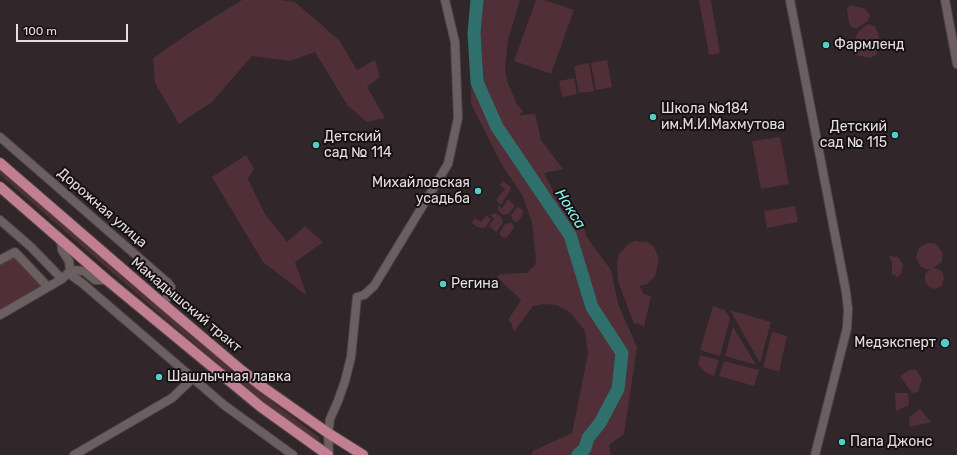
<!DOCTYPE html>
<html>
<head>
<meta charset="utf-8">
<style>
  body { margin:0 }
  #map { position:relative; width:957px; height:455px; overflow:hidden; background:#312629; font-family:Rubik,sans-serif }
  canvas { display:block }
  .scale { position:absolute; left:16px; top:24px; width:112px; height:18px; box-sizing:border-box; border:2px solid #e5dddf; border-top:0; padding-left:5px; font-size:12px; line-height:14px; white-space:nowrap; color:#e5dddf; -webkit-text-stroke:3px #151112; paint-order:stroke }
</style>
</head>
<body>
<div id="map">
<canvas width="957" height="455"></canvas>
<div class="scale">100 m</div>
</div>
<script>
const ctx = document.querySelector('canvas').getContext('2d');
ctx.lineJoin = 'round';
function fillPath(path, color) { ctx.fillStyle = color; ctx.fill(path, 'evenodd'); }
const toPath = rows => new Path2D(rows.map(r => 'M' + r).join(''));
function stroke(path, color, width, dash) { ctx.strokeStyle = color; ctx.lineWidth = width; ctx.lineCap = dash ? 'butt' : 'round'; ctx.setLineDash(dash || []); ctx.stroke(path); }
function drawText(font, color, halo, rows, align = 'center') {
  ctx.font = font + ' Rubik,sans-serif'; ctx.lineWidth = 4; ctx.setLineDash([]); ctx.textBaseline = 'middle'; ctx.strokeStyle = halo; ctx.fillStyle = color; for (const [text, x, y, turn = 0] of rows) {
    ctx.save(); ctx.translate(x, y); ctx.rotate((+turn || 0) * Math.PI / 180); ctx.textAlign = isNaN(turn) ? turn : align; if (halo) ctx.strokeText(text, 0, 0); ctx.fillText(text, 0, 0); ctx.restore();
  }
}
const green = toPath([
  [242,0,282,0,295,2,339,40,357,70,375,60,380,77,367,87,385,118,367,122,348,106,315,52,290,61,252,56,212,102,179,124,155,83,153,58,192,31],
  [471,0,520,0,508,40,505,68,507,81,517,104,523,111,520,114,520,115,535,114,541,140,563,169,544,173,563,210,582,219,586,236,611,270,618,304,637,347,624,434,609,445,611,455,531,455,533,451,572,433,588,354,585,331,570,312,556,305,544,304,533,306,514,332,511,323,508,320,521,300,497,277,500,274,527,273,535,265,536,259,532,222,522,195,502,165,471,104],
  [536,0,544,0,574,10,551,74,514,61],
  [699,0,711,0,720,53,709,55],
  [852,5,865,9,870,15,868,21,857,28,853,28,849,24,847,9,848,7],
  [868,24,875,26,878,33,880,41,876,55,870,58,856,55,852,48,853,44,858,32],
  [607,60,612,87,596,90,591,63],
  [589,63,594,91,579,93,574,66],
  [574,78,577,94,562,97,559,81],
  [780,137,789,184,761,189,752,141],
  [246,155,254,168,248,179,265,214,287,242,305,226,323,242,295,262,307,296,263,262,212,177],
  [0,169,186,331,266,397,320,438,318,442,263,401,183,334,0,175],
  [503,181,511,187,511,189,501,205,496,200,505,189,500,185],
  [508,199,515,206,509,214,503,215,498,210,498,205,502,208],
  [795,206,798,222,767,228,764,211],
  [517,207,523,210,523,214,518,222,515,222,513,220,511,215],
  [496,213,502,218,503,223,496,232,489,226,494,219,490,215],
  [486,216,491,219,485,228,477,227,472,223,475,218,481,222],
  [511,223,513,225,514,228,507,237,504,238,500,235,500,232,505,224],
  [635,241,648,242,654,247,659,258,655,277,647,284,639,286,644,294,651,296,644,327,637,323,634,324,618,281,617,261,619,254,628,244],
  [927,243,936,244,942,252,942,261,934,268,940,270,943,273,944,279,942,286,935,289,929,287,925,281,925,274,930,269,926,269,920,266,916,257,919,248],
  [14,255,44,287,0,313,0,263],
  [889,256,898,257,903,264,902,272,898,277,892,274,892,262],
  [713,306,725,310,730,318,720,356,700,350],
  [730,310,771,322,760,363],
  [733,327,756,365,725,356],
  [772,332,787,336,779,372,763,367],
  [700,355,719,360,714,376,705,372,698,364],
  [724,361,759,370,754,386,719,376],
  [909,370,916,370,922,379,918,392,912,393,900,376],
  [895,393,908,393,909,405,896,411],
  [920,409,931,422,910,427,909,417]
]);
const river = toPath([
  [477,0,474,33,477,82,497,127,570,235,592,307,622,353,618,389,600,423,588,438,585,448,578,455]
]);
const street = toPath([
  [790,0,846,292,848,309,847,328,815,455],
  [945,0,957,64],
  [0,137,168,283,171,287,170,293,163,304],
  [0,220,31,247,62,279],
  [61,241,62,250,69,261,70,271],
  [0,260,15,252,48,287],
  [68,273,82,283,224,405,293,455],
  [0,315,62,279,71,270,84,271,95,280,107,280],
  [74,455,172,398,193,378],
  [329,455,328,433,330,419,338,401,345,381,351,357,357,297,364,295,374,286,448,164,458,118,455,42,445,0]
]);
const primary = toPath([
  [0,163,163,304,241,370,264,388,328,433,363,455],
  [0,187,107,280,261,407,328,455]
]);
const markers = [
  [826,45,4,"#54cdc8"],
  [653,117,4,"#54cdc8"],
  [895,135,4,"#54cdc8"],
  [316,145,4,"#54cdc8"],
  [478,191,4,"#54cdc8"],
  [443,284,4,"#54cdc8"],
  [945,343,5,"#54cdc8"],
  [159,377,4,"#54cdc8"],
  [842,442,4,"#54cdc8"]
];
const poiNames = [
  ["Фармленд",834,45],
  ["Школа №184",661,109],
  ["им.М.И.Махмутова",661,125],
  ["Детский",887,127,"right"],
  ["сад № 115",887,143,"right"],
  ["Детский",324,137],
  ["сад № 114",324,153],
  ["Михайловская",470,183,"right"],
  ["усадьба",470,199,"right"],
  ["Регина",451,284],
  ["Медэксперт",936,343,"right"],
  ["Шашлычная лавка",167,377],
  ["Папа Джонс",850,442]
];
const streetNames = [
  ["Дорожная улица",102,208,41],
  ["Мамадышский тракт",186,305,40]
];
const waterNames = [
  ["Нокса",570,209,58]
];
fillPath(green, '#502f38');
stroke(river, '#2f706d', 13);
stroke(street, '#4e4547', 10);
stroke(primary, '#4e4547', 12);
stroke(street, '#6c5f62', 8);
stroke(primary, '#c37f92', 10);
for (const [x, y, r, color] of markers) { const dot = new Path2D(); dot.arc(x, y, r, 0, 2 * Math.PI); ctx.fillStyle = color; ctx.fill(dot); stroke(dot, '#151112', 1.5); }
drawText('14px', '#e5dddf', '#151112', poiNames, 'left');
drawText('14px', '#e5dddf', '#151112', streetNames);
drawText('italic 15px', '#89efe9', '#151112', waterNames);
</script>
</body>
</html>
